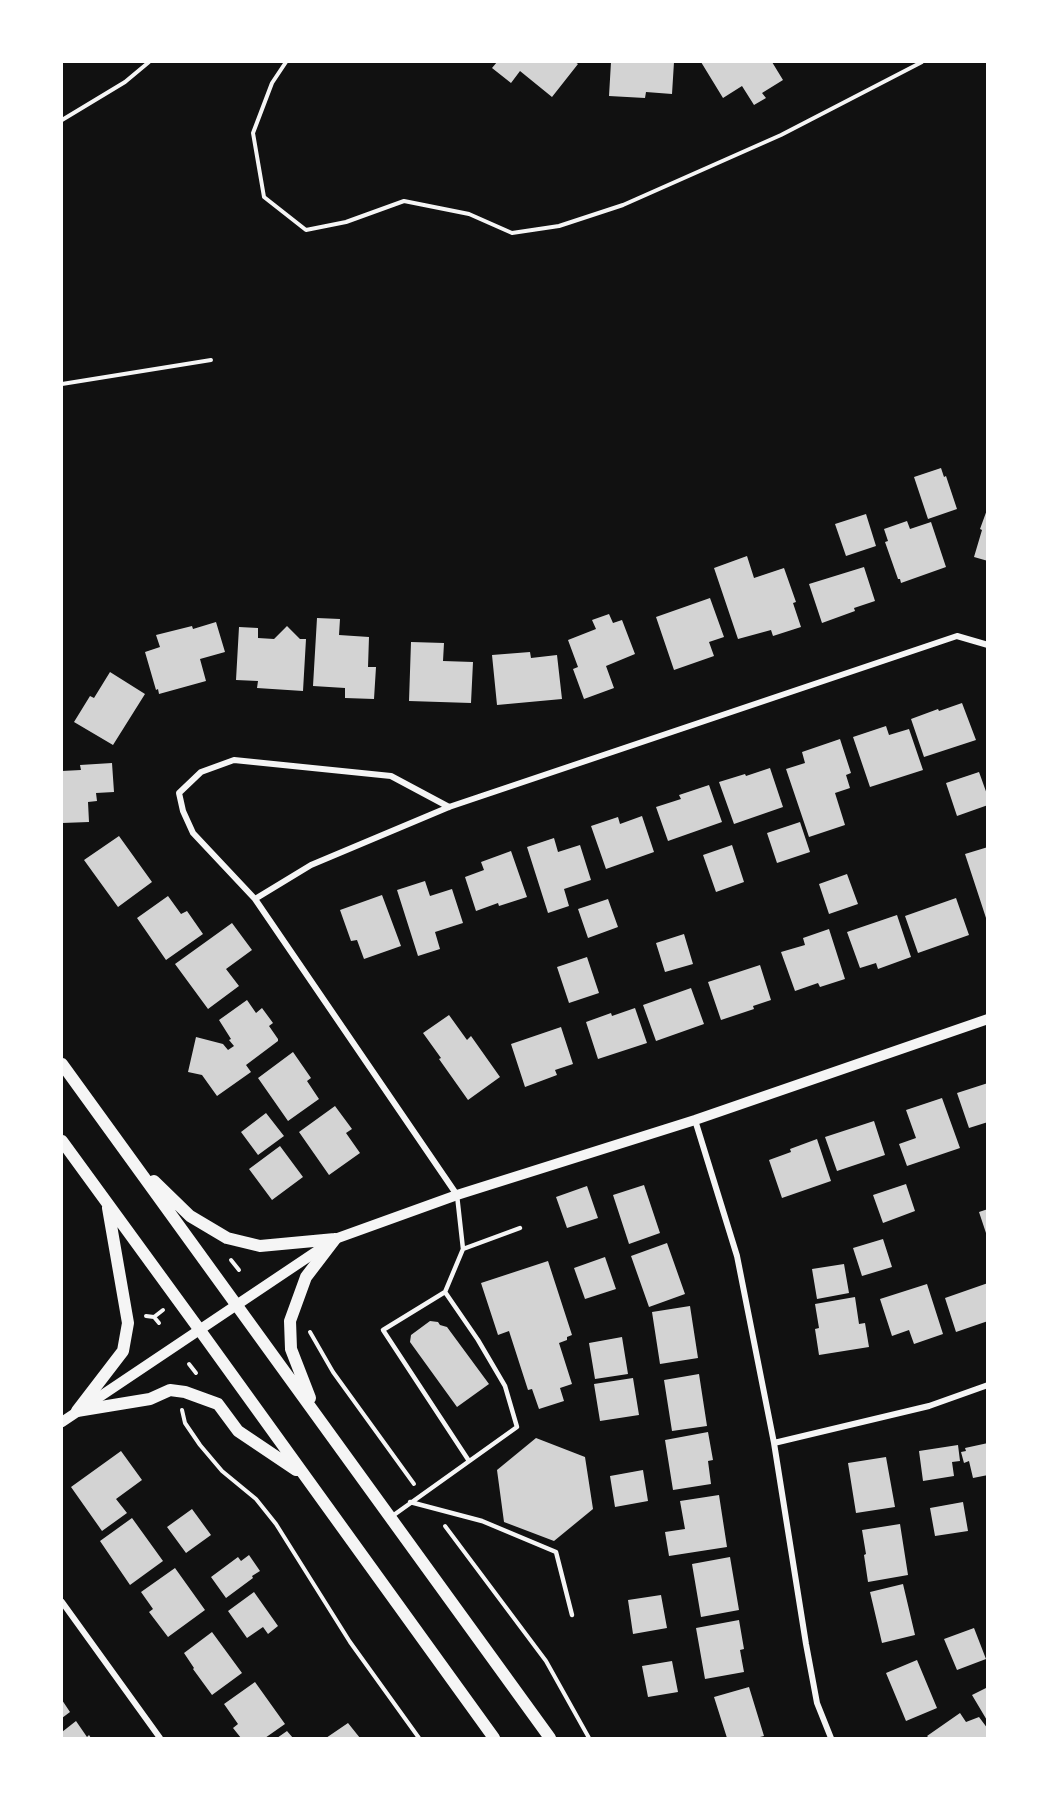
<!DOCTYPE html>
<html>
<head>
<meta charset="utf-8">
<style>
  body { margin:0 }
  #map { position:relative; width:1049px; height:1800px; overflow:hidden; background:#111; font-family:"Alegreya Sans",sans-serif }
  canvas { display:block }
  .frame { position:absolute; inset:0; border:63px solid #fff; pointer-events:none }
</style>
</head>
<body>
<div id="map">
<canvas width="1049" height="1800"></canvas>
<div class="frame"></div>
</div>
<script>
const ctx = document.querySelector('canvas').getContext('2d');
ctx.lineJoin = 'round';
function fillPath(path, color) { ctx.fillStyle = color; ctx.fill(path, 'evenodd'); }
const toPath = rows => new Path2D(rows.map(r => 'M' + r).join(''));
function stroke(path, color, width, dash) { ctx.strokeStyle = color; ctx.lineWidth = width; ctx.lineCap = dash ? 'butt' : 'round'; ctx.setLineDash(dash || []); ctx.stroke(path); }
const building = toPath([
  [497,62,575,62,578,64,552,97,520,71,511,83,492,68],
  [611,62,674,62,672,94,646,92,645,98,609,96],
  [701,62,772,62,783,80,762,93,766,98,754,105,742,86,723,98],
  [941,468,944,477,946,476,957,509,928,519,914,477],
  [988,507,988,561,974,557,982,530,980,529],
  [866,514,876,546,846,556,835,524],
  [907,521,910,529,931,522,946,567,901,583,900,579,898,579,885,542,888,541,884,529],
  [747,556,754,578,784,568,796,602,793,603,801,627,773,636,771,630,738,639,714,568],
  [864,567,875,601,854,608,855,611,822,623,809,584],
  [710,598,724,637,709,642,714,656,674,670,656,617],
  [609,614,613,623,622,620,635,654,606,666,614,688,584,699,573,669,578,667,568,640,596,629,592,620],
  [317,618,340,619,339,635,369,637,368,667,376,667,374,699,345,698,345,688,313,686],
  [216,622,225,652,200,659,206,681,159,694,158,689,156,690,145,652,160,647,156,635,192,626,193,629],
  [287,626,300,639,306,639,303,691,257,688,258,681,236,680,239,627,258,628,258,638,274,639],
  [411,642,444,643,443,661,473,662,471,703,409,701],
  [530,652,531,658,557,655,562,699,497,705,492,655],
  [110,672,145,694,113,745,74,722,90,696,94,698],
  [962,703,976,740,924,757,911,719,938,709,939,711],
  [886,726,889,735,909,729,923,770,870,787,853,737],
  [840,739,851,773,846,775,850,788,835,793,845,825,809,837,786,769,805,763,802,752],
  [112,763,114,792,96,793,97,801,88,802,89,822,62,823,62,771,81,770,80,765],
  [770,768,783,807,734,824,719,782,745,774,746,776],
  [979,772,988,797,988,805,957,816,946,783],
  [709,785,722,822,668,841,656,807,681,799,679,795],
  [642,816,654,852,606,869,591,826,618,817,620,824],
  [800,822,810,852,777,863,767,833],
  [119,836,152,882,118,907,84,860],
  [554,838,558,852,580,845,591,880,564,889,569,906,548,913,527,847],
  [732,845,744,882,716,892,703,855],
  [988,847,988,921,987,921,965,854],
  [511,851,527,897,499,906,498,903,476,911,465,877,484,870,481,862],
  [847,874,858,904,829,914,819,884],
  [425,881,430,896,452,889,463,923,435,932,440,949,418,956,397,890],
  [382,895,401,946,364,959,357,940,351,941,340,910],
  [168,896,181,914,187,911,203,934,166,960,137,918],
  [956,898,969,935,918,953,905,916],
  [608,899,618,927,588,938,578,909],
  [897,915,911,957,878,969,876,963,860,968,847,932],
  [232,923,252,950,226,969,239,986,208,1009,175,964],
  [829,929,845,979,820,987,818,983,795,991,781,952,805,945,803,938],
  [684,934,693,964,665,972,656,943],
  [587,957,599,993,569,1003,557,967],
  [760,965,771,1000,753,1006,754,1009,721,1020,708,982],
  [691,988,704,1024,656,1041,643,1005],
  [247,1000,256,1013,262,1008,273,1023,269,1026,278,1039,278,1041,246,1065,251,1072,217,1096,202,1075,188,1072,196,1037,223,1044,228,1050,234,1046,229,1040,231,1039,219,1020],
  [635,1008,647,1043,598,1059,586,1022,611,1013,612,1016],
  [449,1015,467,1040,471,1036,500,1077,468,1100,439,1059,441,1058,423,1033],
  [561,1027,573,1064,555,1070,557,1075,525,1087,511,1044],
  [293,1052,311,1078,307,1081,319,1099,288,1121,258,1078],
  [988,1083,988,1122,969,1128,957,1093],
  [942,1098,960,1148,907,1166,899,1144,916,1138,906,1110],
  [335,1106,352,1129,346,1133,360,1153,329,1175,299,1132],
  [266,1113,284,1136,258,1155,241,1132],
  [874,1121,885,1155,837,1171,825,1137],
  [817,1139,831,1181,782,1198,769,1160,791,1152,790,1149],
  [280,1146,303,1177,272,1200,249,1169],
  [906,1184,915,1211,883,1223,873,1195],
  [644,1185,660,1233,629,1244,613,1195],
  [587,1186,598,1218,567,1228,556,1197],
  [988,1209,988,1236,987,1236,979,1212],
  [883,1239,892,1267,862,1276,853,1248],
  [667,1243,685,1294,649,1307,631,1256],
  [605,1257,616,1289,585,1299,574,1268],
  [548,1261,572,1335,567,1337,567,1340,559,1343,572,1384,560,1388,564,1401,539,1409,532,1389,528,1390,509,1331,498,1335,481,1283],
  [844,1264,849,1293,817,1299,812,1269],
  [988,1283,988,1321,956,1332,945,1298],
  [927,1284,943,1334,914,1344,909,1330,892,1336,880,1299],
  [855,1297,859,1324,865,1323,869,1347,819,1355,815,1329,819,1328,815,1304],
  [690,1306,698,1358,660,1364,652,1312],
  [430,1321,438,1322,440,1325,447,1327,489,1384,457,1407,410,1342,411,1335],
  [622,1337,628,1374,595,1379,589,1343],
  [699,1374,707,1426,672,1431,664,1380],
  [633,1378,639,1415,600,1421,594,1384],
  [708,1432,713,1460,708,1461,711,1484,673,1490,665,1440],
  [536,1438,585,1457,593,1509,554,1541,504,1522,497,1470],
  [988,1443,988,1475,973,1478,969,1461,964,1463,961,1452,966,1451,965,1448],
  [958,1445,960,1461,952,1462,954,1476,923,1481,919,1451],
  [121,1451,142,1480,116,1499,127,1513,102,1531,71,1487],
  [886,1457,895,1507,856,1513,848,1463],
  [643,1470,648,1501,615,1507,610,1476],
  [719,1495,727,1547,669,1556,665,1532,685,1529,680,1501],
  [963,1502,968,1531,935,1536,930,1508],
  [192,1509,211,1535,186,1553,167,1527],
  [132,1518,163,1561,130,1585,100,1541],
  [900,1524,908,1575,868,1582,864,1555,866,1554,862,1530],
  [249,1555,260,1571,252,1576,253,1578,226,1598,211,1577,238,1557,241,1561],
  [730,1557,739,1610,701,1617,692,1564],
  [175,1568,205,1610,168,1637,149,1612,153,1609,141,1592],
  [903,1584,915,1635,882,1643,870,1592],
  [254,1592,278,1626,268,1634,263,1627,247,1638,228,1611],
  [661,1595,667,1628,633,1634,628,1600],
  [739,1620,744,1649,740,1650,744,1672,705,1679,696,1628],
  [974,1628,986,1659,957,1670,944,1639],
  [212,1632,242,1673,212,1695,193,1669,194,1668,184,1653],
  [917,1660,937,1708,906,1721,886,1673],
  [672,1661,678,1692,648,1697,642,1666],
  [255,1682,285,1724,265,1738,241,1738,233,1728,238,1724,224,1704],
  [749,1687,764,1736,756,1738,727,1738,714,1697],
  [988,1687,988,1722,972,1695],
  [62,1700,70,1712,62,1718],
  [960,1713,966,1722,979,1717,988,1729,988,1738,929,1738,927,1736],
  [76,1721,87,1737,89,1735,91,1738,62,1738,62,1732],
  [348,1723,360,1738,326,1738],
  [287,1731,293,1738,277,1738]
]);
const path = toPath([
  [286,62,272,83,253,133,264,197,306,230,346,222,404,201,469,214,512,233,559,226,623,205,781,135,922,62],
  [62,120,125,82,149,62],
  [62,384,211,360],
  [231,1260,239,1270],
  [146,1316,154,1317,163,1310],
  [154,1317,159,1323],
  [310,1332,333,1372,414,1484],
  [189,1364,196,1373],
  [182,1410,185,1423,200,1445,222,1471,256,1499,276,1524,350,1642,419,1738],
  [445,1526,546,1661,589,1738]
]);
const service = toPath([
  [457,1195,463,1249,445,1292,383,1330,469,1461],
  [463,1249,520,1228],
  [410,1502,482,1521,556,1552,572,1615],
  [391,1517,517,1427,505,1386,478,1340,445,1292]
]);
const minor = toPath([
  [255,899,193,833,183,811,179,793,201,772,234,760,391,776,449,807],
  [695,1120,737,1256,774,1443,806,1644,817,1703,831,1738],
  [457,1195,255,899,311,865,449,807,957,636,988,645],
  [774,1443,929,1406,988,1385],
  [62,1602,160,1738]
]);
const tertiary = toPath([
  [62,1422,335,1239,457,1195,695,1120,988,1019]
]);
const secondary = toPath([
  [62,1064,550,1738],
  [62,1141,199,1329,494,1738],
  [154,1181,190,1216,227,1238,260,1246,335,1239],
  [310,1398,291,1349,290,1321,306,1277,335,1239],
  [77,1411,150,1399,170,1390,185,1392,218,1404,238,1431,296,1470],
  [77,1411,123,1351,128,1323,108,1208]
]);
fillPath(building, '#d3d3d3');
stroke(path, '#f5f5f5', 4);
stroke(service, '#f5f5f5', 4.5);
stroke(minor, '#f5f5f5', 6);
stroke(tertiary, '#f5f5f5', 10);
stroke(secondary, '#f5f5f5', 12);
</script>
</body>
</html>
